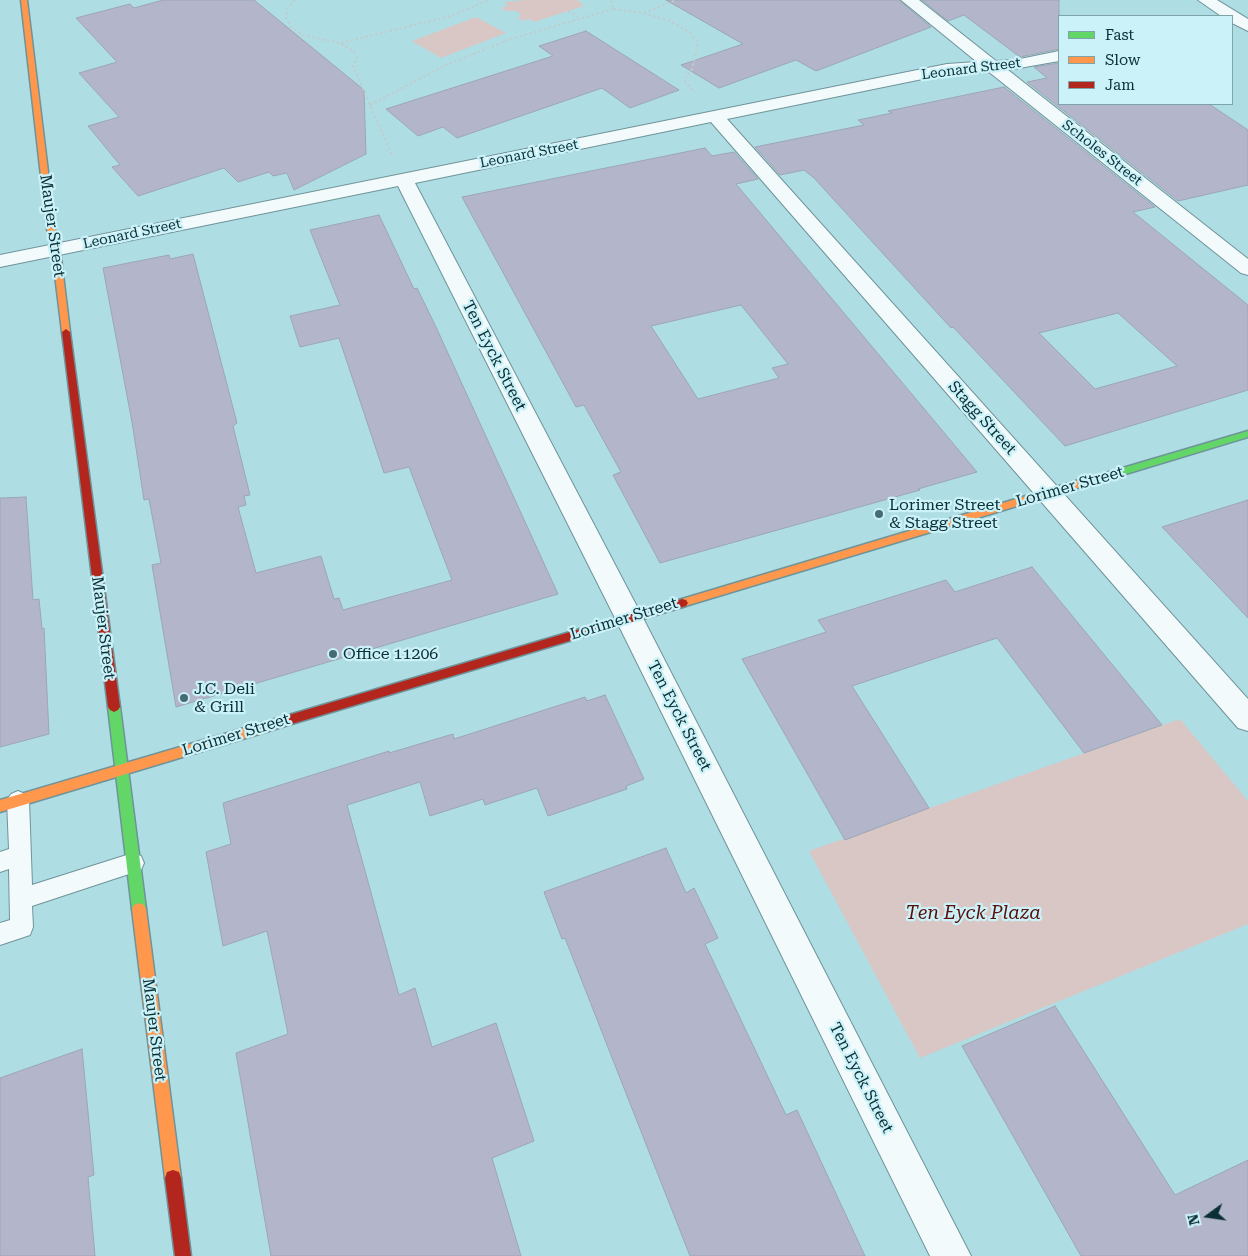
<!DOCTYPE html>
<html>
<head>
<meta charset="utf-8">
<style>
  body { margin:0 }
  #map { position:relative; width:1248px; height:1256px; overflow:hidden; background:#afdde4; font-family:"Roboto Serif",serif }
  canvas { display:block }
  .legend { position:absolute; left:1058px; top:15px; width:175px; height:90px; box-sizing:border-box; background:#cbf2f9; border:1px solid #7ea4aa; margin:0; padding:6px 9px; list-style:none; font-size:15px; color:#0a2f34 }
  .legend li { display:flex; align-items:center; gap:10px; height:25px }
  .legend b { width:25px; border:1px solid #7ea4aa }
  .north { position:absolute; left:1183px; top:1191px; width:50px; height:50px; -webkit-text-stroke:4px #cbf2f9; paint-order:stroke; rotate:256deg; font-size:14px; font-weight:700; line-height:20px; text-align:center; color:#0a2f34 }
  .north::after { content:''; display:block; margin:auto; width:18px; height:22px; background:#0a2f34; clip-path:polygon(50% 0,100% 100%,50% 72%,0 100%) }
</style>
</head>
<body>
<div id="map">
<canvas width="1248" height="1256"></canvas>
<ul class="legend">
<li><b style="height:6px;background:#63d668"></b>Fast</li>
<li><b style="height:6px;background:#ff974d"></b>Slow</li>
<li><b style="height:6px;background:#b3261e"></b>Jam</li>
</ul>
<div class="north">N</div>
</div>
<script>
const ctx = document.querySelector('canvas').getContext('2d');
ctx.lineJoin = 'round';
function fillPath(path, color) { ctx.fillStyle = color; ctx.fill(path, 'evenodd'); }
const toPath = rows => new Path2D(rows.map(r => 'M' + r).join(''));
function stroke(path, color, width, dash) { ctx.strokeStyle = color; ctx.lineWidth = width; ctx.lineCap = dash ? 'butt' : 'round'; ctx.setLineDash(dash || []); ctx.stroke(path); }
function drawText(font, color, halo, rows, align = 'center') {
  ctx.font = font + ' "Roboto Serif",serif'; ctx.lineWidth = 4.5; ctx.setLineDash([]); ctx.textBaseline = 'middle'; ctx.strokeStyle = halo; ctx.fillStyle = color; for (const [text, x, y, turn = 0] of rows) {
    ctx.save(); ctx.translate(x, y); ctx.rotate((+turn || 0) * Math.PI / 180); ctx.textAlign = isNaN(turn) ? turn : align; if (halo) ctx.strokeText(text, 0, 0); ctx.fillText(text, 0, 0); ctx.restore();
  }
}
const green = toPath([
  [526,0,578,0,584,6,534,22,529,19,523,21,518,18,521,14,516,11,506,11,501,8,508,6,504,2],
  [476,17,506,33,441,58,412,41],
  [1180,719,1248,801,1248,924,920,1058,809,851]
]);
const building = toPath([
  [163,0,254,0,364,90,366,154,294,190,287,173,273,176,269,172,238,182,224,168,138,196,112,167,120,165,88,126,119,117,79,73,117,62,76,18,130,4,134,8,163,0],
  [666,0,899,0,931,27,816,71,796,60,719,88,681,65,743,44,666,0],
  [922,0,1059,0,1059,49,1020,57,964,15,948,21,922,0],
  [586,31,679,90,630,108,602,88,457,138,443,127,418,136,386,109,553,56,539,46,586,31],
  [1059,63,1059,104,1209,104,1248,130,1248,185,1178,201,1027,82,1047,78,1034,67,1059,63],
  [1004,87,1155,207,1133,212,1248,305,1248,390,1065,446,953,327,951,328,814,178,804,170,780,175,755,147,864,125,858,120,892,113,888,111,1004,87],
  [1118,313,1177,366,1095,389,1039,333,1118,313],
  [705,148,712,156,734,152,758,179,736,184,977,472,918,489,920,490,660,563,613,475,621,472,584,405,576,407,462,197,705,148],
  [741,305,788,364,772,368,779,378,698,399,651,326,741,305],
  [379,215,414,289,417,288,436,327,558,594,176,707,152,565,161,563,149,499,144,500,132,422,103,268,169,255,170,259,193,254,237,423,233,426,250,495,244,496,246,505,238,507,256,573,321,556,334,599,339,598,343,610,452,580,409,467,384,473,339,338,300,347,290,316,340,305,310,230,379,215],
  [26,497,33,600,39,599,42,629,44,628,49,734,0,747,0,498,26,497],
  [1248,500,1248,618,1162,527,1248,500],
  [1032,567,1162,725,1084,753,997,638,852,686,929,808,845,840,742,659,826,632,818,620,946,580,955,592,1032,567],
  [605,695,644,779,626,786,627,789,548,816,537,788,485,805,483,799,430,816,420,782,347,805,399,995,415,988,432,1047,496,1023,534,1141,492,1158,521,1256,271,1256,236,1053,288,1034,267,931,223,946,206,852,231,844,223,803,389,751,389,753,453,734,454,739,585,697,587,701,605,695],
  [666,848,686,893,694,888,718,938,705,944,786,1115,797,1110,865,1256,690,1256,565,938,562,939,544,892,666,848],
  [1055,1006,1175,1195,1248,1160,1248,1256,1081,1256,962,1046,1055,1006],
  [82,1049,94,1175,88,1177,95,1256,0,1256,0,1078,82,1049]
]);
const path = toPath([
  [295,0,288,8,286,18,291,27,303,35,339,43,354,51,357,58,353,66,392,155],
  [516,0,518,1],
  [611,0,613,9,643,13,670,21,689,32,698,43,692,69,684,80,695,93],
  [568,11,578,17],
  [644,13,676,0],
  [341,43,451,16,489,0],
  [370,105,442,67,508,40,613,9]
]);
const lane = toPath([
  [18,791,25,794,29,800,32,885,133,853,141,856,144,863,141,870,32,906,33,927,30,935,0,945,0,923,10,920,9,869,0,872,0,852,9,849,7,800,11,794,18,791]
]);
const street = toPath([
  [901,0,919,0,996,61,1015,60,1059,51,1059,61,1008,70,1248,259,1248,275,1241,273,989,72,947,74,727,119,1248,699,1248,731,1238,728,711,122,415,183,643,618,971,1256,930,1256,615,618,398,186,0,267,0,255,947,64,977,62,901,0],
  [1198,0,1217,0,1248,19,1248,31,1232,23,1232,16,1221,16,1198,0]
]);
const fast = toPath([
  [1248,431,1248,437,1086,486,1081,482,1082,480,1248,431],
  [114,702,118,704,120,707,146,909,144,913,139,915,134,913,132,909,108,707,110,704,114,702]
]);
const slow = toPath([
  [21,0,27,0,55,229,60,250,70,332,66,335,62,332,52,250,47,229,21,0],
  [1086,478,1090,480,1091,482,1090,484,682,607,676,603,682,599,1086,478],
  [265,722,269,723,271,727,269,731,0,812,0,800,265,722],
  [139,903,144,905,146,909,181,1178,179,1184,173,1186,167,1184,165,1178,132,909,134,905,139,903]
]);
const jam = toPath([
  [66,329,70,332,120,707,118,710,114,712,110,710,108,707,62,332,66,329],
  [682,599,686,600,688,603,686,606,265,732,261,731,259,727,261,723,265,722,682,599],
  [173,1170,179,1172,181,1178,191,1256,175,1256,165,1178,167,1172,173,1170]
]);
const markers = [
  [879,514,5,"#446c72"],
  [333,654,5,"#446c72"],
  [184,698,5,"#446c72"]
];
const farStreetnames = [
  ["Leonard Street",971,69,-7],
  ["Scholes Street",1102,153,38],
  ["Leonard Street",529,154,-11],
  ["Leonard Street",132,234,-12]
];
const streetNames = [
  ["Maujer Street",52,226,82],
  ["Ten Eyck Street",494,356,63],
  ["Stagg Street",982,418,48],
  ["Lorimer Street",1070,487,-16],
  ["Lorimer Street",624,619,-17],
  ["Maujer Street",103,628,83],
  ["Ten Eyck Street",679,716,63],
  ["Lorimer Street",236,735,-17],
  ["Maujer Street",154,1030,83],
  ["Ten Eyck Street",861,1078,63]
];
const poiNames = [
  ["Lorimer Street",889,505],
  ["& Stagg Street",889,523],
  ["Office 11206",343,654],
  ["J.C. Deli",194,689],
  ["& Grill",194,707]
];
const nearParknames = [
  ["Ten Eyck Plaza",973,913]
];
fillPath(green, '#d8c7c4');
fillPath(building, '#b3b6ca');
stroke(building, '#9ca6b3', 1);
stroke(lane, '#6e949a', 2);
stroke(street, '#6e949a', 2);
stroke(fast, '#6e949a', 3);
stroke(slow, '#6e949a', 3);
stroke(jam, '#6e949a', 3);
stroke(path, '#bfcdcf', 2, [2.5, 2.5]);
fillPath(lane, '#f3fafb');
fillPath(street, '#f3fafb');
fillPath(fast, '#63d668');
fillPath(slow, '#ff974d');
fillPath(jam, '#b3261e');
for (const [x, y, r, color] of markers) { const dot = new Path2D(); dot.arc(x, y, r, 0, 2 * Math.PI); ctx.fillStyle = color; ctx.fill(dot); stroke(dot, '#cbf2f9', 2); }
drawText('14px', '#0a2f34', '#cbf2f9', farStreetnames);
drawText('16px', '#0a2f34', '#cbf2f9', streetNames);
drawText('16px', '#0a2f34', '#cbf2f9', poiNames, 'left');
drawText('italic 19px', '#5a100a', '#cbf2f9', nearParknames);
</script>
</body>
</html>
